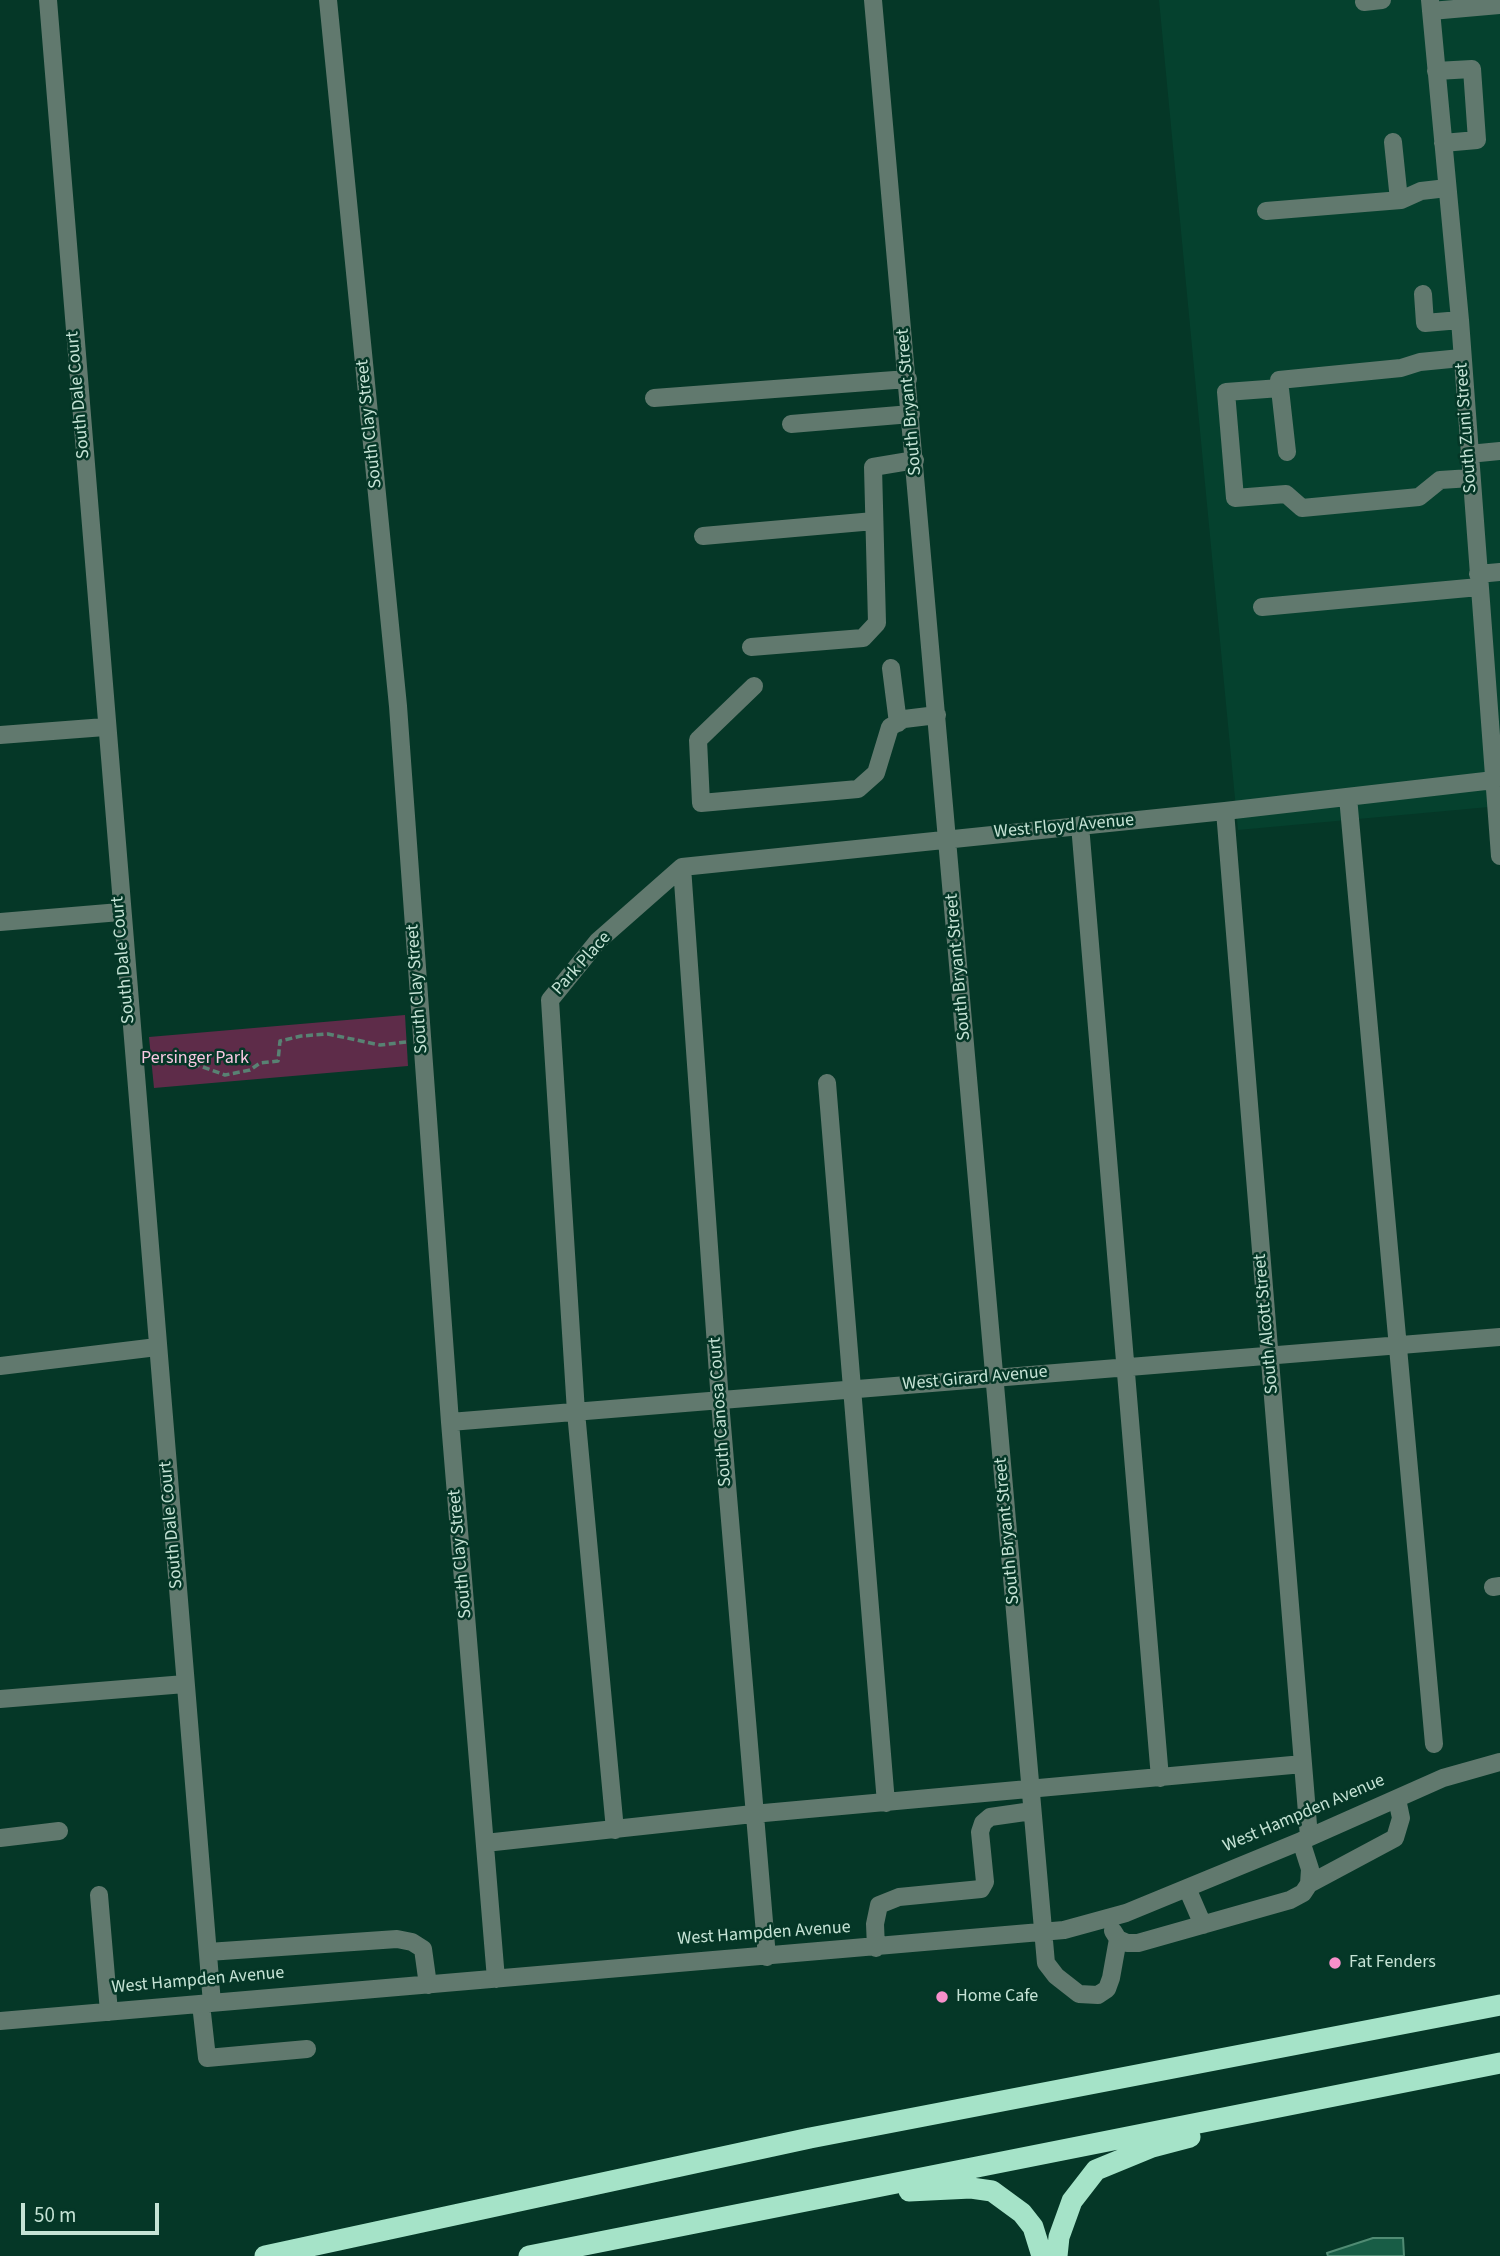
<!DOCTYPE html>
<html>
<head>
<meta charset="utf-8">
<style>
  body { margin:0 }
  #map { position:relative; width:1500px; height:2256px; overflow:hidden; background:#053727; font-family:"Source Sans 3",sans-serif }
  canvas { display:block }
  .scale { position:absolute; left:21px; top:2203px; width:138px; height:32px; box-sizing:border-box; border:4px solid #c5e3d5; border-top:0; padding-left:9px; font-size:21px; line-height:24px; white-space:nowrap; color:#c5e3d5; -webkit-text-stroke:5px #053727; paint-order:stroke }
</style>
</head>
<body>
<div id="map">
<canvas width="1500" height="2256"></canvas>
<div class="scale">50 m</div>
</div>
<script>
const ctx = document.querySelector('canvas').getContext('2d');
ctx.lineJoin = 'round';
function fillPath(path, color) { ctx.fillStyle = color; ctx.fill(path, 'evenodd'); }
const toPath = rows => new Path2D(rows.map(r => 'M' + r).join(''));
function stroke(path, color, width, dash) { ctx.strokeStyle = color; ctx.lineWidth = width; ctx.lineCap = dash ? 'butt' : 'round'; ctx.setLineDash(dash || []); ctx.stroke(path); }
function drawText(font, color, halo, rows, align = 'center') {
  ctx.font = font + ' "Source Sans 3",sans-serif'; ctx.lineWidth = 5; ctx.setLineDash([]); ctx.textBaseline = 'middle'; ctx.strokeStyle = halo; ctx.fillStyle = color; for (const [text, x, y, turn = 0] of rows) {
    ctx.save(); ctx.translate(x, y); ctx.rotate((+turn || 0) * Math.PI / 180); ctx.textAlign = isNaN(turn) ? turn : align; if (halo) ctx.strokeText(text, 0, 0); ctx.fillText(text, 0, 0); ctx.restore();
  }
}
const built = toPath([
  [1159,0,1500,0,1500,806,1238,830]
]);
const green = toPath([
  [405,1015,408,1066,154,1088,149,1037]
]);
const building = toPath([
  [1373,2238,1403,2238,1404,2256,1328,2256,1327,2253,1373,2238]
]);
const path = toPath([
  [152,1059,178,1058,225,1075,250,1070,260,1063,278,1061,280,1041,301,1036,328,1034,380,1045,406,1042]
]);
const minor = toPath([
  [48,0,212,2003],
  [328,0,398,706,450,1422,496,1979],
  [873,0,1046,1963,1056,1976,1079,1994,1098,1995,1107,1989,1111,1978,1118,1939],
  [1430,0,1460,320,1500,856],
  [1364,2,1382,0],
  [1431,11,1500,5],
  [1436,71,1472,69,1477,140,1443,143],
  [1393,142,1399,200],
  [1266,211,1401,200,1421,191,1447,188],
  [1423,294,1425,323,1460,320],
  [1280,388,1226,392,1235,498,1286,494,1302,508,1419,497,1440,480,1471,478],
  [654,398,908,379],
  [791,424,911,414],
  [1287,452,1279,380,1401,368,1420,362,1461,358],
  [1469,454,1500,451],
  [703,536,874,521],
  [1478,574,1500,572],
  [1262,607,1479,587],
  [751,647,863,638,877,623,873,467,915,460],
  [891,668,898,723],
  [754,686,698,740,701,803,858,789,876,773,890,727,904,719,937,715],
  [0,735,105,727],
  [1348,797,1434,1744],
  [1225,811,1309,1837],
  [1080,825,1160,1778],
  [682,867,720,1402,767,1957],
  [0,922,120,912],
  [827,1083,886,1803],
  [0,1366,157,1347],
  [450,1422,1500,1337],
  [1493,1587,1500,1586],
  [0,1699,185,1684],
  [615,1830,576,1412,550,1000,598,941,682,867,1225,811,1494,780],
  [0,1838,59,1831],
  [485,1843,753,1814,1303,1764],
  [1309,1884,1395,1838,1401,1818,1397,1799],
  [1187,1888,1203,1925],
  [99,1895,109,2012],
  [1113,1931,1118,1939,1127,1943,1138,1943,1290,1900,1303,1893,1309,1884,1310,1869,1301,1841],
  [876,1948,875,1924,879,1905,899,1897,981,1889,985,1882,980,1832,983,1823,990,1817,1032,1811],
  [208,1952,397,1939,412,1942,423,1949,428,1985],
  [201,2004,207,2058,307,2049],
  [0,2021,1064,1930,1126,1913,1301,1841,1443,1778,1500,1762]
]);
const highway = toPath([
  [909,2191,971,2188,992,2191,1022,2213,1033,2227,1042,2256],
  [265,2256,810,2138,1500,2005],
  [529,2256,1500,2063],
  [1057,2256,1059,2237,1072,2201,1096,2170,1152,2147,1190,2137]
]);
const markers = [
  [1335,1963,7,"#f890cb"],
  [942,1997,7,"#f890cb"]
];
const streetNames = [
  ["South Dale Court",79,395,-95],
  ["South Bryant Street",910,402,-95],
  ["South Clay Street",370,424,-96],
  ["South Zuni Street",1467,428,-94],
  ["West Floyd Avenue",1064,827,-5],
  ["South Dale Court",124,960,-95],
  ["Park Place",582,964,-48],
  ["South Bryant Street",959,967,-95],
  ["South Clay Street",418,989,-94],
  ["South Alcott Street",1267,1324,-95],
  ["West Girard Avenue",975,1379,-5],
  ["South Canosa Court",721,1412,-94],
  ["South Dale Court",172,1525,-95],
  ["South Bryant Street",1008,1531,-95],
  ["South Clay Street",461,1554,-95],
  ["West Hampden Avenue",1304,1814,-23],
  ["West Hampden Avenue",764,1934,-4],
  ["West Hampden Avenue",198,1981,-5]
];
const parkNames = [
  ["Persinger Park",195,1059]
];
const poiNames = [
  ["Fat Fenders",1349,1963],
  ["Home Cafe",956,1997]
];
fillPath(built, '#05412e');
fillPath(green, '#5e2c49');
fillPath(building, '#185d46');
stroke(building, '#508b73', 2);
stroke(path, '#588273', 3.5, [7, 3.5]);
stroke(minor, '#61796e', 18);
stroke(highway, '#a5e3c8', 21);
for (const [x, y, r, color] of markers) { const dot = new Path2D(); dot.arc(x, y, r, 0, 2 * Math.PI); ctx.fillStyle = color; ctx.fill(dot); stroke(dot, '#053727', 2.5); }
drawText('18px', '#c5e3d5', '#053727', streetNames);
drawText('18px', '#f9c8e2', '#053727', parkNames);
drawText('18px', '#c5e3d5', '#053727', poiNames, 'left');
</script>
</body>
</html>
